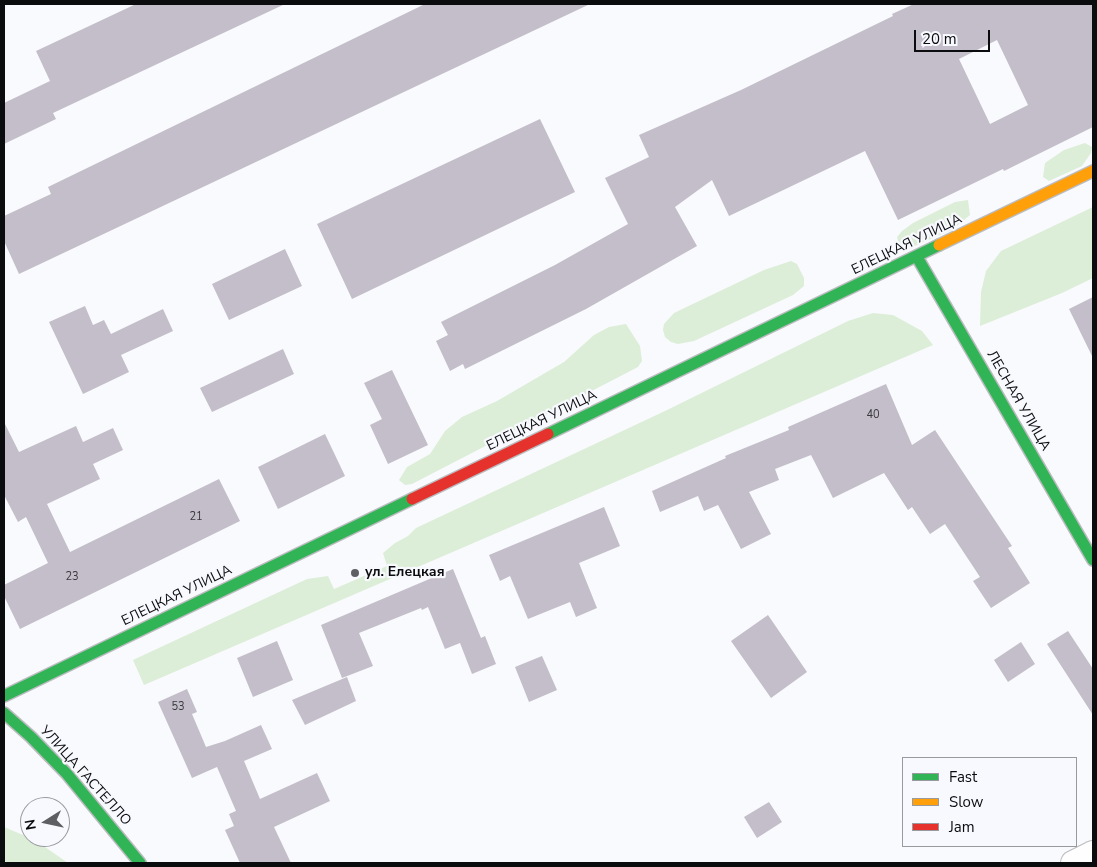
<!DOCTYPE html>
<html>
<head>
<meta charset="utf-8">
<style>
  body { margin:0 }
  #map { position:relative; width:1097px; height:867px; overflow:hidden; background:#f9fafd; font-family:"Nunito Sans",sans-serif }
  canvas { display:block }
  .frame { position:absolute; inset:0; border:5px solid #0b0c0e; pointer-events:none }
  .legend { position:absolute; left:902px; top:757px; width:175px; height:90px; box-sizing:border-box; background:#f8f9fe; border:1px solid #999a9e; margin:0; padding:6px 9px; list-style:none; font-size:15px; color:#0b0c0e }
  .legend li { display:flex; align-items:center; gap:10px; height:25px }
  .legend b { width:25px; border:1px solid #999a9e }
  .north { position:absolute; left:20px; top:797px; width:50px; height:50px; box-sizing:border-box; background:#f8f9fe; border:1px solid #999a9e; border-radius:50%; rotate:260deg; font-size:14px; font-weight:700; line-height:20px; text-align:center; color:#0b0c0e }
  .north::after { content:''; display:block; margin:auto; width:18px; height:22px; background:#5e5f62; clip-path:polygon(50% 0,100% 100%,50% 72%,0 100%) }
  .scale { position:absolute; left:914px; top:30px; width:76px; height:22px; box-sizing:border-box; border:2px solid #0b0c0e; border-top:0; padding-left:6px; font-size:15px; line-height:18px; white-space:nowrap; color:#0b0c0e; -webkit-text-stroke:4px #f8f9fe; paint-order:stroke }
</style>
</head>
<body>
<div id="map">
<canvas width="1097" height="867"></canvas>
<div class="frame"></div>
<ul class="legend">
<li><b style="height:6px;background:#30b455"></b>Fast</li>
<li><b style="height:6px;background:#ff9f0a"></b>Slow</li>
<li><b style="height:6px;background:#e5322d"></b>Jam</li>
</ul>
<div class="north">N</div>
<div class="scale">20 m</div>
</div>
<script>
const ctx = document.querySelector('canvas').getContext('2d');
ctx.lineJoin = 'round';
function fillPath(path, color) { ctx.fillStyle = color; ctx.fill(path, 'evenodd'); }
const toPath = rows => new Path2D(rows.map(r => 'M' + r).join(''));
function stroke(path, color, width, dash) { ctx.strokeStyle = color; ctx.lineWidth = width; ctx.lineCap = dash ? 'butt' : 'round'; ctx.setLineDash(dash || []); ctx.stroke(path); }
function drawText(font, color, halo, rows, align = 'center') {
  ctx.font = font + ' "Nunito Sans",sans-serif'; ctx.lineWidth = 4.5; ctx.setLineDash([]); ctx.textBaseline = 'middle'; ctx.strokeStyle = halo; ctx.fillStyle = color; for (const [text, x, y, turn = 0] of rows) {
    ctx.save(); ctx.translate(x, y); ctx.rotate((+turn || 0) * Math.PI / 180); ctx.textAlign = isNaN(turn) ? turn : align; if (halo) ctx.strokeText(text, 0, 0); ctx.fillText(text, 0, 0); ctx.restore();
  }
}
const green = toPath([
  [1085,143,1092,147,1091,153,1082,166,1049,181,1043,177,1045,163,1064,150],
  [968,200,970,215,952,230,905,250,899,244,897,237,902,231,913,223,955,202],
  [1093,207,1093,278,1062,293,980,326,981,292,986,271,1001,251],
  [791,261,797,264,804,278,804,286,793,295,694,341,678,344,671,342,665,337,663,330,664,324,674,313,764,270],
  [873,313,893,315,922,331,933,345,144,685,133,660,307,579,328,576,334,589,387,566,383,553,395,543,408,536,416,528,665,411,848,321],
  [626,324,640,346,642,361,638,367,412,484,405,485,399,480,407,467,430,454,445,431,462,417,497,401,564,362,594,335,609,327],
  [4,827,35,840,68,863,6,863,4,858]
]);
const building = toPath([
  [136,4,285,4,53,113,56,119,4,144,4,103,50,81,36,51],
  [425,4,590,4,19,274,4,241,4,216,51,194,48,187],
  [914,4,1093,4,1093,127,1004,171,1003,169,898,220,865,151,729,216,712,180,675,207,697,246,586,309,465,369,463,364,450,371,436,341,448,335,441,322,555,265,628,224,605,178,649,157,639,135,741,90,893,16,892,14],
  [997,40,1028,105,990,124,959,59],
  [540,119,575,192,352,299,317,224],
  [285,249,302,286,229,320,212,284],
  [1093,297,1093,358,1069,309],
  [85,306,93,325,104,320,111,334,163,309,173,331,121,355,129,372,83,394,49,322],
  [283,349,294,374,212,412,200,388],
  [392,370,428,445,388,464,370,425,382,419,364,383],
  [886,384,912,445,935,430,1012,546,1008,548,1030,583,991,608,973,581,980,577,945,524,930,534,912,507,908,510,884,473,833,498,811,455,775,469,779,480,749,492,771,534,741,549,718,505,704,511,698,496,660,512,652,491,726,458,725,456,789,430,788,427],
  [4,422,19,452,76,426,83,442,113,428,123,450,93,464,100,479,47,504,70,552,219,479,240,521,20,629,4,596,4,585,48,563,26,517,18,522,4,495],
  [325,434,345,476,278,509,258,467],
  [604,507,620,546,579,563,597,608,576,617,570,602,528,619,510,576,500,581,489,555],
  [453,569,481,638,485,636,496,664,472,674,460,643,445,649,428,607,422,610,421,608,359,633,373,666,342,678,321,625],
  [768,615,807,672,771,698,731,641],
  [1068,631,1093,669,1093,715,1047,644],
  [277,641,293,680,253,697,237,658],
  [1021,642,1035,664,1008,682,994,660],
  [542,656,557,690,529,702,515,667],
  [347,677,356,701,305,725,292,700],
  [187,689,197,712,192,714,206,747,225,741,261,725,272,749,244,761,260,799,317,773,330,801,274,827,291,863,240,863,225,830,234,826,229,814,236,811,217,767,192,778,158,702],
  [769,802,782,822,757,838,744,817]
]);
const street = toPath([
  [1073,863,1093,853]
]);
const fast = toPath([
  [917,257,1093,560],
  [548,434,939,245],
  [4,696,412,499],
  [4,713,31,737,67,774,140,863]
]);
const slow = toPath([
  [939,245,1093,171]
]);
const jam = toPath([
  [412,499,548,434]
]);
const markers = [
  [355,573,5,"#5e5f62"]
];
const numberNames = [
  ["40",873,415],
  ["21",196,517],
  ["23",72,577],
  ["53",178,707]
];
const streetNames = [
  ["ЕЛЕЦКАЯ УЛИЦА",907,245,-26],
  ["ЛЕСНАЯ УЛИЦА",1018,401,60],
  ["ЕЛЕЦКАЯ УЛИЦА",542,421,-26],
  ["ЕЛЕЦКАЯ УЛИЦА",177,596,-26],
  ["УЛИЦА ГАСТЕЛЛО",85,776,48]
];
const poiNames = [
  ["ул. Елецкая",365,573]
];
fillPath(green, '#dceed7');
fillPath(building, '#c3bec9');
stroke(street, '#babbbe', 26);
stroke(fast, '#babbbe', 14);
stroke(slow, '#babbbe', 14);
stroke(jam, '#babbbe', 14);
stroke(street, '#fefeff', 24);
stroke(fast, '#30b455', 11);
stroke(slow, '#ff9f0a', 11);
stroke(jam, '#e5322d', 11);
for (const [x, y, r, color] of markers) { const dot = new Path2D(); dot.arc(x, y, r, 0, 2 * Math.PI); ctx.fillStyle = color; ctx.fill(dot); stroke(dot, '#f8f9fe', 2); }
drawText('11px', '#39383d', null, numberNames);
drawText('14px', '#0b0c0e', '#f8f9fe', streetNames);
drawText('bold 14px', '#0b0c0e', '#f8f9fe', poiNames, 'left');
</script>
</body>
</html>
